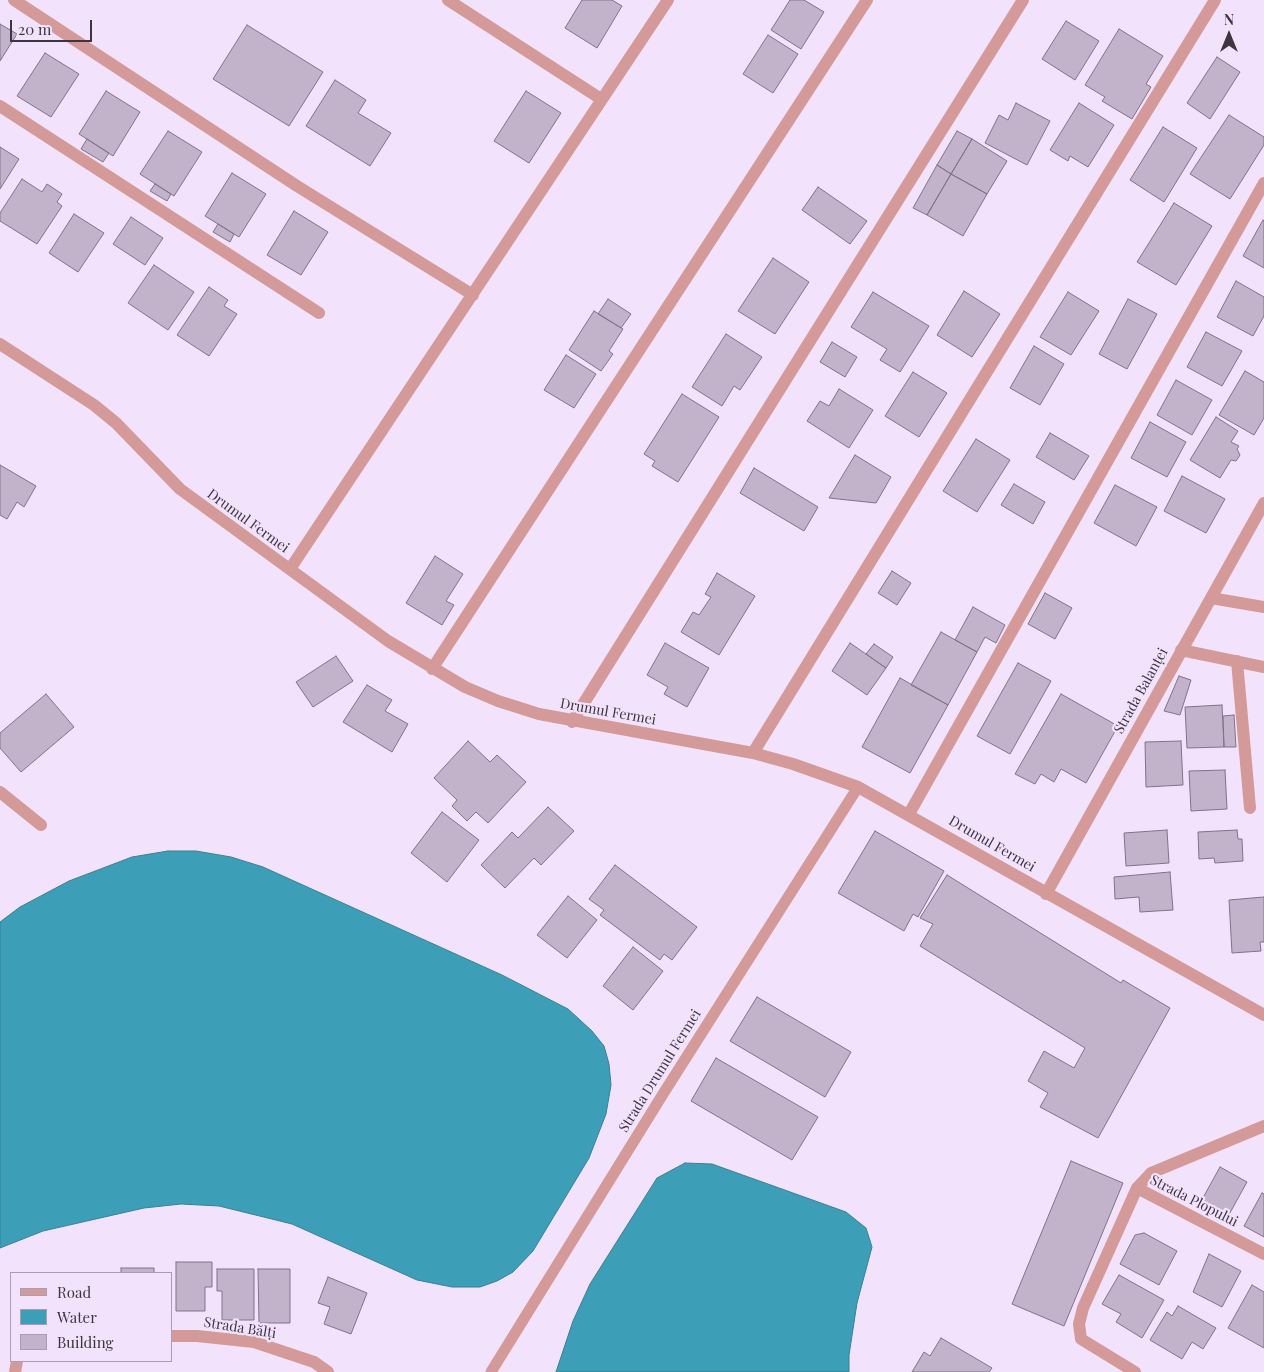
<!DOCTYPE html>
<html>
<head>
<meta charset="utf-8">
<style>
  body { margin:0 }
  #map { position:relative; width:1264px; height:1372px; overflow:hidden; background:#f2e2fc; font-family:"Playfair Display",serif }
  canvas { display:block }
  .legend { position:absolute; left:10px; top:1272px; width:162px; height:90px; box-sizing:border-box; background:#f2e2fc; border:1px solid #aa9db1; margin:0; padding:6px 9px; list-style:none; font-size:15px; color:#3d3640 }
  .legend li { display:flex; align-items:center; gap:10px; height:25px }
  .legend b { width:25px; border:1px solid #aa9db1 }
  .north { position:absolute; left:1204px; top:10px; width:50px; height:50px; -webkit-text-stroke:4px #f2e2fc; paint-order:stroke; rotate:0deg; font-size:14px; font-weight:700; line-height:20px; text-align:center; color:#3d3640 }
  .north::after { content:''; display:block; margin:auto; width:18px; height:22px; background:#3d3640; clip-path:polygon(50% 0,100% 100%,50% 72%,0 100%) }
  .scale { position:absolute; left:10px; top:20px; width:82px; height:22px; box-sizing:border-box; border:2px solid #3d3640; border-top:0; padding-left:6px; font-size:15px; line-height:18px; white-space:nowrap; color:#3d3640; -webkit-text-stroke:4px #f2e2fc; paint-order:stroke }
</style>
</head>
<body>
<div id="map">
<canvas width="1264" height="1372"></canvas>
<ul class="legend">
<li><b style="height:6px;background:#d49999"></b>Road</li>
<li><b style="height:14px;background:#3c9eb7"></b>Water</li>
<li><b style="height:14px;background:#c2b3cb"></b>Building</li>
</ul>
<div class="north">N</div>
<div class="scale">20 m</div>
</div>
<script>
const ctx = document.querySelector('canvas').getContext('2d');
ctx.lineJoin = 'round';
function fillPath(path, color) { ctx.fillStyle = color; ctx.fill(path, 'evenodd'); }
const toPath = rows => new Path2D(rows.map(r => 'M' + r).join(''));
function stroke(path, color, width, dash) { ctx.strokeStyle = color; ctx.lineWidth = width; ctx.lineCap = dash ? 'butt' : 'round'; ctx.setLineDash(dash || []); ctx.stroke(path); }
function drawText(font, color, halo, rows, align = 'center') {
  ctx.font = font + ' "Playfair Display",serif'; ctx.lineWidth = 4.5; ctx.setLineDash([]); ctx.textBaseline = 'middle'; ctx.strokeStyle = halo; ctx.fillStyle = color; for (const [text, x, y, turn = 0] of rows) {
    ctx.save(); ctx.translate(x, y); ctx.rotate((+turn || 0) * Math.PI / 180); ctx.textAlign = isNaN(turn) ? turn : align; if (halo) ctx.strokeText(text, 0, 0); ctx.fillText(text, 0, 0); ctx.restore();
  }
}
const water = toPath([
  [168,851,196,851,231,857,263,867,502,975,568,1009,592,1031,604,1046,609,1064,611,1085,606,1114,589,1158,533,1251,513,1272,497,1281,480,1287,452,1287,417,1280,292,1224,219,1206,181,1204,144,1208,43,1231,0,1248,0,922,20,907,69,881,132,857,168,851],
  [685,1163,712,1164,846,1212,866,1228,872,1247,857,1303,849,1355,849,1372,556,1372,573,1321,590,1284,657,1178,685,1163]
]);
const building = toPath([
  [582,0,612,0,622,6,597,48,565,28,582,0],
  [790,0,804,0,824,12,801,49,771,30,790,0],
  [1066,21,1099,41,1075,80,1042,59,1066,21],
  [0,24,17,34,0,61,0,24],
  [247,25,323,72,289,126,213,79,247,25],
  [1119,29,1163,56,1146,84,1151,87,1132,119,1102,101,1105,97,1085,85,1119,29],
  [768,35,798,54,773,93,743,74,768,35],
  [45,53,79,74,51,117,17,96,45,53],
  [1217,57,1240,72,1210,119,1187,103,1217,57],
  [335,80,366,100,358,113,391,133,370,166,306,126,335,80],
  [106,91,140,112,113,156,79,134,106,91],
  [526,91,561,113,529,163,494,141,526,91],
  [1016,103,1050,121,1027,165,985,143,999,115,1008,120,1016,103],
  [1079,103,1114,125,1088,167,1070,156,1068,161,1050,150,1079,103],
  [1229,115,1264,137,1264,145,1230,199,1190,174,1229,115],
  [1163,127,1197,148,1164,202,1130,180,1163,127],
  [168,131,202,152,174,196,140,174,168,131],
  [957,131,972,139,951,174,937,165,957,131],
  [87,139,109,153,103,162,81,149,87,139],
  [972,139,1007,161,987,194,951,174,972,139],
  [0,147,19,159,0,189,0,147],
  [937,165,951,174,927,215,913,208,937,165],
  [232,173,266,194,239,237,205,216,232,173],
  [951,174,987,194,963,236,927,215,951,174],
  [22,179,42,192,47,184,62,194,57,202,62,206,37,244,0,221,0,213,22,179],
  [155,184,171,194,167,201,150,191,155,184],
  [818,187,867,221,850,244,802,210,818,187],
  [1174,203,1212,226,1176,285,1137,262,1174,203],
  [294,211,328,232,301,275,267,255,294,211],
  [74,214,104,233,78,272,49,253,74,214],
  [131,217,163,238,145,265,113,244,131,217],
  [1263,220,1264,221,1264,268,1243,256,1263,220],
  [218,224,234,234,230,242,213,232,218,224],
  [773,258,809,282,775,334,738,311,773,258],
  [154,265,194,292,168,330,128,303,154,265],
  [1236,281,1264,297,1264,316,1253,336,1217,317,1236,281],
  [209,287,228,300,224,306,237,314,209,356,177,335,209,287],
  [964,291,1000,314,972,357,937,335,964,291],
  [873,292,929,326,900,372,880,360,887,349,851,327,873,292],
  [1068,292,1099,311,1071,355,1040,337,1068,292],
  [608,299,631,314,621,328,598,314,608,299],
  [1128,299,1157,314,1127,369,1099,354,1128,299],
  [594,311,623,329,609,351,613,354,601,371,569,350,594,311],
  [1206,332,1242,351,1222,386,1187,367,1206,332],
  [726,334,762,357,740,390,734,386,722,406,692,387,726,334],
  [832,342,857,357,845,377,820,362,832,342],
  [1034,346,1064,364,1040,405,1010,388,1034,346],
  [566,355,596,374,574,408,544,390,566,355],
  [1245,371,1264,382,1264,418,1254,435,1219,415,1245,371],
  [913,372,947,393,919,437,885,416,913,372],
  [1176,380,1212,400,1192,435,1157,415,1176,380],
  [839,389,873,410,849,448,807,421,820,401,829,406,839,389],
  [682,394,719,417,678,482,652,466,655,461,644,454,682,394],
  [1216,417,1238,431,1231,442,1239,446,1237,449,1240,455,1236,461,1231,460,1220,478,1190,460,1216,417],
  [1150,422,1186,442,1167,477,1131,458,1150,422],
  [1050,433,1089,456,1074,480,1036,457,1050,433],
  [976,439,1010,460,977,512,943,491,976,439],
  [855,455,891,477,876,503,829,498,855,455],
  [0,465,36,486,24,507,17,502,7,519,0,515,0,465],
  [754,468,818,507,804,531,740,493,754,468],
  [1182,476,1225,499,1206,533,1164,511,1182,476],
  [1014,484,1045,502,1033,524,1001,505,1014,484],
  [1115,485,1157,507,1136,546,1094,523,1115,485],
  [435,556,463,574,446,601,454,605,442,625,406,603,435,556],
  [892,571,911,583,897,605,878,593,892,571],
  [717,573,755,596,719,655,681,632,693,612,699,615,711,597,705,594,717,573],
  [1045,593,1072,608,1055,639,1028,624,1045,593],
  [973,607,1005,625,996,643,985,637,977,652,955,640,973,607],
  [941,632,977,652,948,705,911,685,941,632],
  [665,643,709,668,687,707,664,694,668,687,647,675,665,643],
  [850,643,886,668,867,695,832,671,850,643],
  [874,644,893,657,886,668,866,654,874,644],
  [336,656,353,681,313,707,296,682,336,656],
  [1018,663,1051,681,1010,754,977,736,1018,663],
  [1179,676,1191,680,1180,715,1164,711,1179,676],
  [900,678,948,705,910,773,862,747,900,678],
  [367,685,392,700,385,711,408,724,392,752,343,722,367,685],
  [46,694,74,727,21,772,0,748,0,733,46,694],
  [1061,694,1118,726,1086,783,1061,769,1054,782,1041,774,1035,784,1015,774,1061,694],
  [1222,705,1224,747,1187,748,1185,707,1222,705],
  [1234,715,1236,747,1224,747,1223,716,1234,715],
  [468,741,490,762,497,755,526,782,488,823,476,812,467,821,452,806,457,800,434,778,468,741],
  [1181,741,1183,785,1146,787,1145,742,1181,741],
  [1225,770,1227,809,1191,811,1189,771,1225,770],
  [548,807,574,831,541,865,534,858,505,888,481,865,512,832,518,838,548,807],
  [442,812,479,840,447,882,411,853,442,812],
  [1167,830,1169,863,1126,866,1124,833,1167,830],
  [1237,830,1238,839,1242,839,1243,861,1215,863,1214,858,1199,859,1198,832,1237,830],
  [875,831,944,871,918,917,913,914,904,931,838,893,875,831],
  [615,865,697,927,672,960,664,954,660,960,600,915,604,910,589,899,615,865],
  [1170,872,1173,910,1140,912,1139,897,1115,899,1114,877,1170,872],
  [947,875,1121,983,1123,980,1170,1008,1098,1138,1040,1107,1048,1093,1028,1081,1044,1051,1074,1068,1085,1048,920,946,933,924,920,918,947,875],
  [568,896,597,920,567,958,537,935,568,896],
  [1264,897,1264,942,1260,942,1261,951,1232,953,1229,900,1264,897],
  [633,947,663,971,633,1010,603,986,633,947],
  [757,997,851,1052,825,1097,730,1041,757,997],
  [716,1058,818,1117,792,1160,691,1101,716,1058],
  [1071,1161,1123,1183,1064,1326,1012,1304,1071,1161],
  [1220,1167,1247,1182,1226,1220,1199,1205,1220,1167],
  [1262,1193,1264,1194,1264,1237,1244,1226,1262,1193],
  [1144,1233,1177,1251,1159,1285,1120,1264,1135,1235,1144,1233],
  [1209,1254,1241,1271,1222,1307,1193,1292,1209,1254],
  [176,1262,212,1262,212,1287,205,1287,205,1311,176,1311,176,1262],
  [121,1268,154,1268,154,1273,121,1273,121,1268],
  [217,1269,254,1269,254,1320,222,1320,222,1291,217,1291,217,1269],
  [258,1269,290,1269,290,1323,259,1323,258,1269],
  [1119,1275,1164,1300,1142,1338,1116,1322,1121,1314,1102,1304,1119,1275],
  [328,1277,367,1293,351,1334,324,1324,330,1307,318,1303,328,1277],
  [1252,1285,1264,1292,1264,1348,1228,1328,1252,1285],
  [1178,1306,1216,1328,1203,1349,1192,1342,1182,1359,1150,1340,1167,1312,1172,1316,1178,1306],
  [941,1338,992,1368,989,1372,912,1372,924,1352,930,1356,941,1338]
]);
const service = toPath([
  [491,1372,663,1094,858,787]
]);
const minor = toPath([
  [14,0,297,186,473,295],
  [448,0,601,99],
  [0,106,319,313],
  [0,344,94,405,116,423,180,489,388,641,465,687,498,701,539,714,753,753,793,764,858,787,1264,1015],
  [290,569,668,0],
  [1211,598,1264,607],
  [1181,650,1264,667],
  [1237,661,1250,808],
  [432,669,867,0],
  [572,722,1023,0],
  [753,753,1215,0],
  [0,792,41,825],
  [909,814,1264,183],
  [1046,894,1264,503],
  [1137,1188,1264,1254],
  [171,1336,197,1336,254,1342,314,1362,328,1372],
  [15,1372,17,1361],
  [1135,1372,1081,1339,1079,1324,1083,1308,1137,1188,1151,1173,1264,1126]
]);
const streetNames = [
  ["Drumul Fermei",248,521,36],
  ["Strada Balanței",1141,691,-61],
  ["Drumul Fermei",608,712,10],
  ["Drumul Fermei",992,844,30],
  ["Strada Drumul Fermei",660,1071,-58],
  ["Strada Plopului",1194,1201,27],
  ["Strada Bălți",240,1328,9]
];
fillPath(water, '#3c9eb7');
stroke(water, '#3c7f93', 1);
fillPath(building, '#c2b3cb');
stroke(building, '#817289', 1);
stroke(service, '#d49999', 11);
stroke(minor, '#d49999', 12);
drawText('14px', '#3d3640', '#f2e2fc', streetNames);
</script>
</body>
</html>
